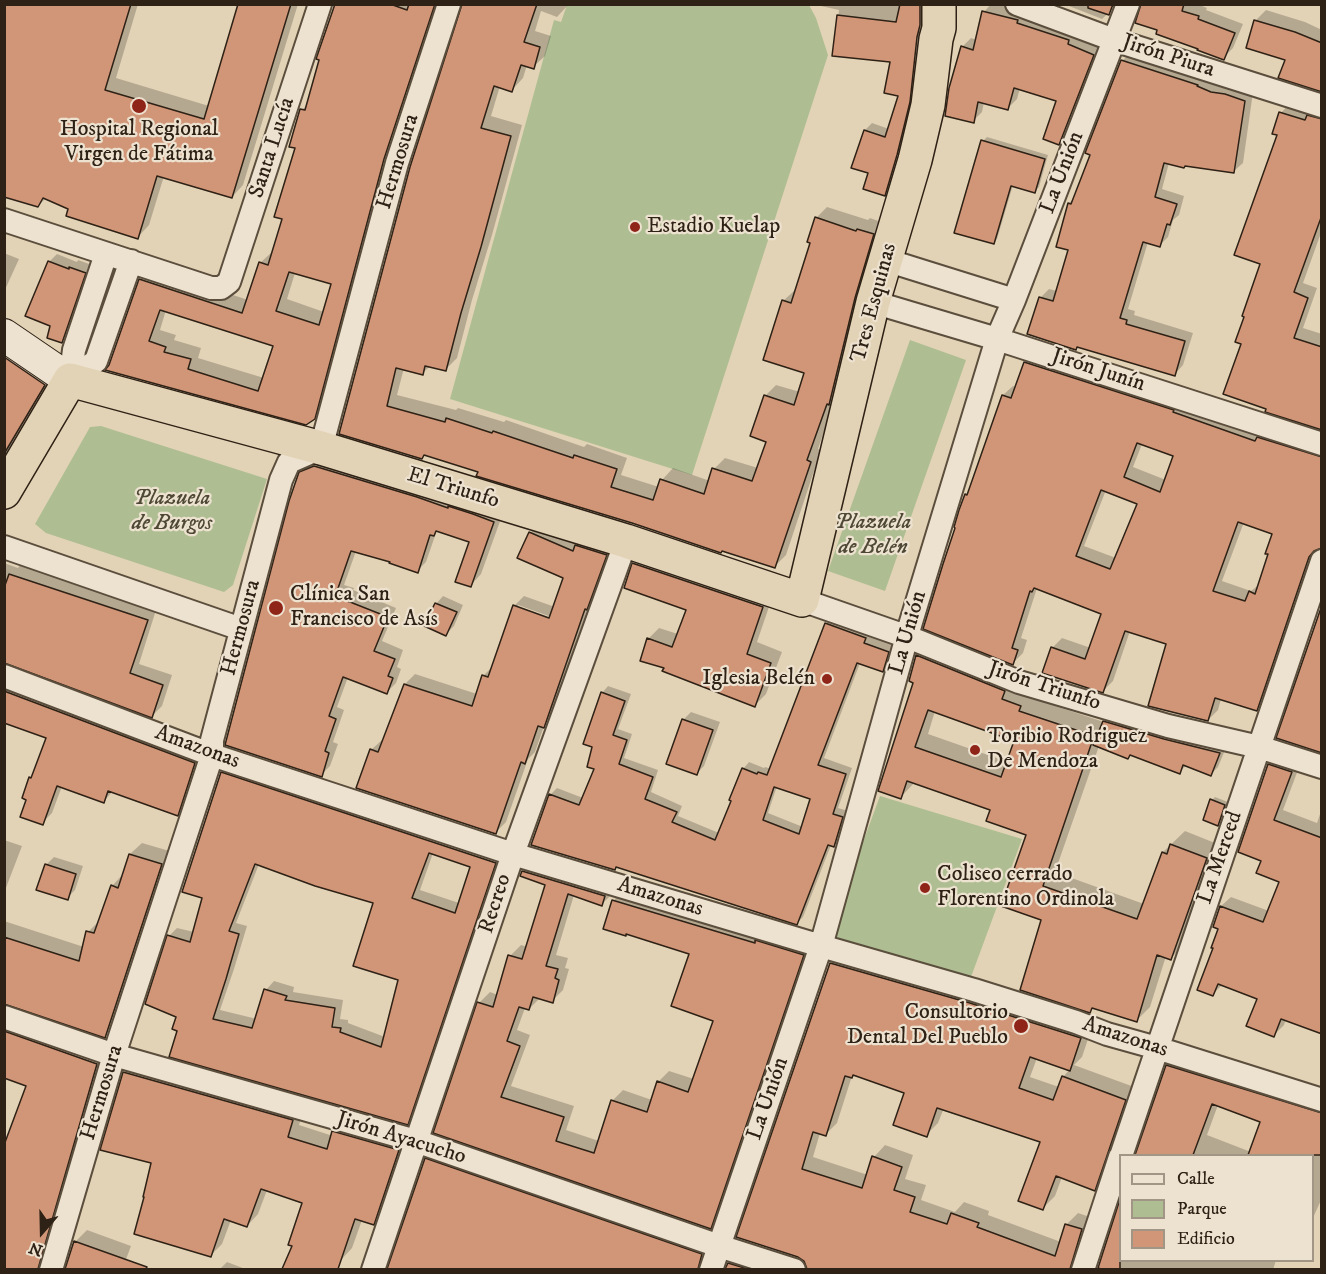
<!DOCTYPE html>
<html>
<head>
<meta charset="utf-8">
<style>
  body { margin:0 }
  #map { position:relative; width:1326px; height:1274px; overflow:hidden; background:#e3d3b6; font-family:"IM FELL DW Pica",serif }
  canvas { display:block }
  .frame { position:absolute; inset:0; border:6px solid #2e2115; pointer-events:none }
  .legend { position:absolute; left:1119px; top:1154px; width:195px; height:108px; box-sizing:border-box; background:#ede2d0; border:2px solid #a19585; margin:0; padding:8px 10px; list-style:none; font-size:18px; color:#2e2115 }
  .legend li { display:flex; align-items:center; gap:12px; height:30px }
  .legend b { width:30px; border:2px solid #a19585 }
  .north { position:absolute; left:12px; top:1202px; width:60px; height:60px; -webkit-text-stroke:4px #ede2d0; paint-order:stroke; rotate:200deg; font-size:16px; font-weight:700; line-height:24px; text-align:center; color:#2e2115 }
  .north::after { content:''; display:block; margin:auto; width:21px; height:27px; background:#2e2115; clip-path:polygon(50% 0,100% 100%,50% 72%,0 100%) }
</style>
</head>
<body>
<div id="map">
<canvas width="1326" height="1274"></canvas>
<div class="frame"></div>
<ul class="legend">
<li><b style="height:8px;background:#ede2d0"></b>Calle</li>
<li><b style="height:16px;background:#aebe92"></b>Parque</li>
<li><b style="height:16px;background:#d19577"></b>Edificio</li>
</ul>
<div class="north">N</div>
</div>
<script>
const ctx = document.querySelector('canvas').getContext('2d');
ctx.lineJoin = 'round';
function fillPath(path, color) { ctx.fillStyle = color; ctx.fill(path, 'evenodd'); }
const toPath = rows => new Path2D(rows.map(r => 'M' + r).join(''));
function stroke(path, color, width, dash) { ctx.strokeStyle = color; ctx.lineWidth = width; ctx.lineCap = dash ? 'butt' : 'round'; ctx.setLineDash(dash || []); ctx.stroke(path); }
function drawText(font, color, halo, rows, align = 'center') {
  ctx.font = font + ' "IM FELL DW Pica",serif'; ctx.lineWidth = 4.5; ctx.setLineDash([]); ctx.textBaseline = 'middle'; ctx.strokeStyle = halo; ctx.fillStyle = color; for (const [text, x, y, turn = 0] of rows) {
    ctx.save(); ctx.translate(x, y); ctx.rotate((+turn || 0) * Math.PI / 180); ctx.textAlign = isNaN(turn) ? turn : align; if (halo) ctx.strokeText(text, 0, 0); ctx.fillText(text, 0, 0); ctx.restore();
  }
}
const green = toPath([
  [567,5,809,5,816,18,828,55,692,475,450,399,554,20,561,22],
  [910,340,966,360,885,591,828,571],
  [101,426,267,479,233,585,224,592,46,533,35,524,90,427],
  [880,796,1022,839,968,985,828,937]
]);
const shadow = toPath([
  [4,4,138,4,116,78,209,106,240,4,298,4,243,185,232,197,164,176,149,225,138,237,46,198,38,206],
  [337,4,441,4,326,406,314,418,110,366,140,279,152,268,248,300,260,263,272,252,273,252,284,218,297,147,302,110,309,103],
  [295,273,332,283,324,312,287,299],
  [166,310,275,345,264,378,198,358,201,348,174,340,176,335,160,330],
  [464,4,569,4,557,17,541,11,535,31,551,36,545,56,533,67,527,65,523,78,512,90,500,86,491,116,522,125,492,235,472,300,457,358,445,370,430,366,423,373,404,368,397,395,456,410,458,408,504,422,506,420,584,447,587,444,627,458,621,475,659,487,662,480,673,468,710,481,714,469,725,458,758,468,768,441,765,396,776,385,800,392,806,372,783,301,795,290,797,290,812,242,816,218,827,207,868,220,870,218,884,223,836,396,818,449,821,450,786,555,775,566,425,454,422,458,341,433],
  [821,4,927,4,916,93,892,187,884,195,870,172,865,130,872,123,889,129,900,94,892,61,834,55,839,10,821,6],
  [991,4,999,4,1026,11,1102,46,1068,134,1059,143,1058,100,1020,88,1017,99,1008,108,984,102,982,112,973,121,962,47,971,38,977,40,984,12],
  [1070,4,1118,4,1102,19,1069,6],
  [1143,4,1197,4,1207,8,1206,10,1243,24,1233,48,1225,56,1159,30],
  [1266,10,1305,22,1322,30,1322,90,1287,59,1248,47,1256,20],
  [1131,52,1253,92,1243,163,1234,171,1169,163,1162,189,1184,196,1179,215,1173,220,1168,237,1159,246,1148,242,1128,309,1135,311,1134,315,1193,333,1183,365,1175,374,1079,346,1076,349,1040,298,1049,289,1057,291,1069,249,1069,203,1076,197,1092,154,1122,61],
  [1290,103,1322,107,1322,230,1303,283,1317,288,1303,328,1322,334,1322,428,1243,343,1262,263,1281,113],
  [987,137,1048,155,1039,187,1035,191,1013,185,997,239,993,243,983,141],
  [4,253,19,259,4,292],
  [57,254,77,262,78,260,92,265,70,333,62,341,52,325,49,262],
  [4,341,54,375,4,459],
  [1035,353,1322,445,1322,515,1320,544,1266,700,1256,710,1221,699,1218,710,1208,720,1168,643,1130,631,1113,681,1103,691,1052,648,1062,638,1091,648,1103,613,1037,588,1021,638,1027,640,1023,653,1013,663,966,495,970,491,1003,395,1013,386,1017,387,1025,363],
  [1142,444,1174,456,1166,480,1133,467],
  [1106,490,1139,503,1116,558,1084,546],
  [1244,522,1273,533,1261,583,1251,591,1222,581],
  [325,457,503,513,481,574,472,584,471,541,437,530,426,562,417,571,356,551,344,585,354,588,353,590,396,608,382,641,403,650,397,667,401,669,396,683,387,692,348,677,337,707,344,710,333,742,338,744,330,766,321,775,301,473,310,463],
  [540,523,616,545,554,716,544,726,535,752,528,759,506,822,496,832,371,750,382,740,384,741,405,684,415,674,477,694,483,676,494,665,514,606,524,596,555,607,565,577,530,533],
  [518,605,557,619,556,622,518,608],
  [645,552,773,595,757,642,782,652,766,694,755,705,666,667,648,639,659,628,678,634,688,609,634,564],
  [4,563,18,568,20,565,156,610,139,664,172,675,162,706,152,716,4,661],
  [443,596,463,605,454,626,446,634,436,604],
  [832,617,871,632,869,637,894,645,889,664,883,671,860,663,824,758,852,768,838,808,848,811,840,839,834,846,831,845,803,917,797,923,550,795,557,788,583,798,596,768,594,746,602,693,608,686,631,694,618,729,632,734,624,758,658,770,651,792,682,806,678,816,719,833,733,800,743,769,749,762,764,768,765,767,772,769,826,624],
  [777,786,812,798,803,827,768,813],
  [931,642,1033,692,1031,698,1104,722,1112,714,1227,745,1218,767,1211,774,1187,765,1179,772,1131,754,1128,757,1099,746,1055,872,1144,904,1163,852,1185,831,1220,845,1184,945,1171,958,1166,956,1150,1007,1137,1020,1094,1007,1090,1011,1043,919,1028,834,992,809,914,783,901,797,917,656],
  [935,711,1016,740,1008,762,928,734],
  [4,675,204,753,187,805,177,815,113,791,104,801,62,786,52,813,42,823,28,799,31,778,34,775,48,737,4,722],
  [691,712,720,722,704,766,696,774,683,720],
  [1279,755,1301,762,1283,810,1317,823,1321,811,1322,1032,1286,1019,1284,1025,1274,1035,1259,998,1223,984,1213,994,1220,928,1214,926,1221,906,1231,897,1269,911,1281,881,1263,860,1269,765],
  [230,764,503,854,416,1114,407,1123,179,1030,169,936,177,928,194,932,204,897,222,773],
  [433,853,472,866,459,903,420,890],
  [259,864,375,902,400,979,385,1037,348,1023,348,1020,340,1019,343,1000,293,992,294,987,274,981,266,990,257,1019,220,1010,234,969,247,926,236,923],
  [1215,797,1228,802,1221,821,1218,825,1212,800],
  [4,840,22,846,4,893],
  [142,843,173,852,117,1024,105,1036,4,1002,4,921,84,947,88,932,100,920,112,886,124,873,130,854],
  [54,857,83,866,75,890,67,898,46,865],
  [534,860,612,894,601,905,574,895,556,955,568,958,565,968,569,969,563,990,552,1001,540,998,529,1009,525,1008,517,1030,530,1035,511,1086,574,1106,566,1130,599,1141,612,1101,623,1090,652,1100,658,1082,669,1071,694,1079,715,1020,691,953,613,901,624,890,814,944,721,1216,710,1227,435,1132,479,1003,490,992,498,995,510,956,521,945,528,947,547,884,523,871],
  [843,952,1092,1027,1082,1057,1074,1065,1137,1088,1106,1177,1094,1189,1062,1177,1055,1196,1043,1208,1042,1141,944,1108,938,1123,926,1135,906,1092,854,1074,852,1076,837,1123,825,1135,820,1133,813,1157,868,1175,874,1157,885,1145,913,1155,905,1179,926,1185,921,1200,955,1212,964,1202,989,1211,988,1215,1061,1242,1066,1225,1078,1213,1093,1218,1088,1270,808,1270,809,1266,805,1259,799,1256,738,1236,831,963],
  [1037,1058,1070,1069,1063,1077,1059,1087,1030,1077],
  [4,1013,108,1052,56,1270,4,1270,4,1148,28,1085,4,1076],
  [1179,1054,1322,1099,1322,1198,1312,1220,1312,1156,1137,1156,1167,1066],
  [1218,1105,1262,1121,1251,1152,1207,1135],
  [136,1061,304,1108,299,1125,333,1136,334,1132,346,1120,410,1139,385,1211,374,1223,362,1220,352,1248,341,1260,327,1256,322,1270,284,1270,294,1245,304,1202,267,1190,258,1214,247,1226,231,1220,222,1244,211,1255,152,1162,125,1072],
  [438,1147,713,1243,716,1270,389,1270,426,1159],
  [1120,1205,1120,1260,1276,1260,1273,1270,1099,1270],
  [87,1230,131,1246,122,1270,67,1270,75,1242],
  [741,1252,796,1270,726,1270,729,1264],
  [227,1262,248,1270,219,1270]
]);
const building = toPath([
  [4,4,131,4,105,90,204,119,238,4,291,4,232,198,157,176,138,239,66,216,68,209,43,198,38,207,4,197,4,4],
  [335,4,390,4,407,10,409,4,435,4,384,159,315,419,306,425,105,370,109,365,139,279,242,313,259,262,268,265,282,219,274,217,295,148,289,147,300,109,305,110,319,60,316,59,335,4],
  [289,272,331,284,319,325,276,311,289,272],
  [160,310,273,346,258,391,188,369,191,359,164,352,166,347,149,341,160,310],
  [462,4,537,4,524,42,540,47,534,69,521,65,512,92,494,86,481,128,511,136,481,247,461,313,446,371,425,366,423,375,396,368,387,406,445,422,446,418,492,433,493,431,573,458,574,455,617,469,611,487,653,500,660,479,704,494,712,468,752,481,766,442,750,436,764,395,794,405,804,373,763,360,782,300,791,303,810,243,807,242,815,217,856,231,857,229,874,234,855,298,829,405,827,404,807,460,811,462,775,568,722,551,721,553,632,523,476,476,478,472,424,455,422,459,339,434,410,167,462,4],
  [900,4,920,4,920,25,917,37,910,102,897,155,885,196,863,189,868,173,851,168,864,130,885,137,898,96,884,93,890,62,832,56,837,15,896,22,900,4],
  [1088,4,1113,4,1109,15,1088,8,1088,4],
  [1141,4,1184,4,1182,11,1199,16,1198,19,1235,33,1224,60,1197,50,1198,49,1156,34,1157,30,1135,23,1141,4],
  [982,11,1018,20,1017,23,1069,40,1068,44,1094,55,1059,145,1043,139,1056,101,1014,88,1008,110,978,102,974,123,945,116,949,88,961,46,973,50,982,11],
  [1254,20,1295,32,1322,43,1322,92,1278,78,1285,60,1246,48,1254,20],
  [1121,60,1198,85,1197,86,1211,92,1225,94,1245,101,1234,173,1185,166,1184,168,1164,163,1155,197,1177,204,1170,225,1167,224,1160,247,1143,242,1120,318,1127,320,1126,324,1185,341,1175,376,1077,347,1076,350,1027,334,1039,297,1053,301,1068,250,1056,247,1068,203,1071,204,1090,155,1085,153,1121,60],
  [1279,112,1305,120,1307,115,1322,119,1322,215,1294,292,1308,298,1294,338,1322,347,1322,430,1265,412,1266,409,1223,394,1241,344,1235,342,1244,317,1242,316,1260,264,1234,255,1277,135,1272,134,1279,112],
  [981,140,1045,159,1035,193,1011,186,994,244,954,233,981,140],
  [48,261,69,269,69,267,86,273,62,343,47,338,50,326,25,316,48,261],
  [4,357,45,385,4,454,4,357],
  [1024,362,1174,410,1173,412,1255,441,1257,437,1322,457,1322,548,1314,551,1309,557,1257,711,1215,698,1208,721,1148,706,1166,644,1125,631,1103,693,1042,673,1051,647,1085,659,1101,614,1034,588,1032,592,1030,591,1012,648,1018,650,1013,665,923,629,943,564,955,528,954,527,959,510,965,494,967,495,1002,395,1011,398,1024,362],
  [1137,443,1173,456,1160,492,1124,477,1137,443],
  [1101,490,1137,504,1110,569,1076,556,1101,490],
  [1238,522,1272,534,1265,554,1268,554,1255,594,1249,591,1245,601,1213,591,1238,522],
  [314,466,417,497,448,508,448,506,473,514,494,522,471,587,455,582,469,542,436,531,434,536,430,535,418,573,389,563,390,562,351,551,336,594,345,597,345,600,388,617,374,651,395,659,388,676,393,678,387,694,343,677,329,716,336,719,325,751,329,753,322,777,225,745,289,501,299,472,314,466],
  [529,532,573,551,575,545,607,555,587,610,585,609,544,728,538,726,525,764,521,762,496,834,356,788,370,749,378,752,404,684,472,706,482,675,488,677,513,605,549,618,563,578,517,558,529,532],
  [632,563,763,607,747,654,771,663,755,707,662,671,664,668,640,661,647,638,672,647,686,610,624,588,632,563],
  [9,574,148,620,130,673,163,685,152,718,4,663,4,588,9,574],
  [435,603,457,612,446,636,424,626,435,603],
  [1322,605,1322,753,1276,738,1322,605],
  [825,623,866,638,864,643,889,652,883,672,857,663,818,765,846,774,833,814,843,817,834,847,828,845,797,925,616,867,615,870,531,845,549,794,579,805,594,769,587,767,592,747,583,744,601,692,625,701,613,735,627,740,619,764,653,777,645,799,677,812,672,822,715,840,731,801,729,800,742,768,757,774,758,772,767,775,825,623],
  [774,787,810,799,799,834,763,820,774,787],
  [916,655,1005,691,1002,699,1021,706,1019,711,1094,736,1043,886,1137,919,1162,852,1167,854,1170,844,1207,858,1171,960,1157,955,1137,1022,1092,1008,1090,1013,1020,990,1041,920,1001,906,1026,835,986,821,990,810,907,781,901,799,878,791,913,683,909,681,916,655],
  [928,710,1014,741,1001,777,915,747,928,710],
  [4,691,195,763,178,816,108,791,104,803,57,786,43,825,20,817,26,800,22,798,29,777,31,778,46,738,4,723,4,691],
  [682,719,713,730,697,775,666,764,682,719],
  [1103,721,1164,739,1220,753,1211,776,1183,765,1180,774,1130,755,1128,759,1093,745,1103,721],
  [1268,764,1292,772,1274,820,1322,838,1322,1034,1281,1019,1274,1037,1246,1026,1257,999,1218,984,1213,996,1197,990,1213,948,1211,948,1218,929,1213,927,1220,906,1263,922,1279,882,1256,873,1261,861,1238,852,1268,764],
  [221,772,496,863,408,1125,169,1057,177,1031,172,1029,176,1017,145,1004,167,935,190,942,202,898,182,892,221,772],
  [429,853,470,867,455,913,412,898,429,853],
  [255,864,315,886,373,903,353,966,398,980,381,1047,340,1032,341,1028,332,1027,335,1008,285,1000,287,996,264,989,252,1028,213,1019,226,979,239,934,229,931,255,864],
  [1210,799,1225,805,1218,826,1203,820,1210,799],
  [129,854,162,864,105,1038,4,1004,4,937,79,961,86,931,94,933,111,885,118,888,129,854],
  [45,864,76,874,68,900,36,890,45,864],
  [522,871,605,896,602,906,568,894,546,966,558,969,555,978,559,980,553,1003,533,997,529,1010,519,1007,507,1041,520,1046,501,1097,564,1117,556,1141,594,1153,611,1100,647,1112,657,1081,688,1092,713,1021,671,1006,689,954,626,934,626,936,603,929,612,900,755,943,755,940,804,955,711,1229,433,1133,477,1002,493,1007,508,955,522,959,545,885,520,876,522,871],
  [830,963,970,1003,1081,1038,1070,1071,1030,1057,1019,1088,1053,1100,1062,1076,1126,1100,1095,1191,1056,1176,1043,1210,1018,1201,1040,1142,937,1108,927,1137,893,1125,904,1093,853,1075,852,1078,845,1076,826,1136,813,1132,802,1169,862,1188,872,1156,902,1167,894,1190,915,1197,910,1212,947,1224,951,1213,979,1223,977,1227,1055,1256,1065,1224,1082,1229,1070,1269,807,1269,804,1261,798,1257,736,1237,830,963],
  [4,1031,97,1064,38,1269,4,1269,4,1145,26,1086,4,1078,4,1031],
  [1166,1065,1322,1113,1322,1155,1248,1155,1260,1122,1212,1104,1193,1155,1135,1155,1166,1065],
  [123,1072,293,1120,288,1137,327,1149,332,1131,399,1150,374,1225,355,1219,338,1269,282,1269,292,1246,288,1245,302,1203,261,1189,247,1227,224,1219,211,1257,134,1234,144,1197,143,1197,151,1163,100,1150,123,1072],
  [425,1158,702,1254,698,1269,387,1269,425,1158],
  [1120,1199,1120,1269,1101,1269,1098,1268,1120,1199],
  [74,1241,147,1267,146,1269,65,1269,74,1241],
  [728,1263,748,1269,725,1269,728,1263]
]);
const street = toPath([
  [1017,4,1114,40,1322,106],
  [4,220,211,288,221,288,229,282,320,4],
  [886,260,1014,300],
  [873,302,997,339,1322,444],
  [70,380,96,361,131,261],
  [70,380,74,350,106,254],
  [4,547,241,629],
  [802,600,908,637,1019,682,1168,726,1259,747,1322,767],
  [4,676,212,755,513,854,821,946,974,990,1076,1022,1107,1034,1157,1048,1322,1100],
  [4,1017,114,1055,416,1141,719,1246,794,1270],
  [1121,1156,1322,561],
  [51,1270,114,1055,212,755,212,740,281,480,289,462,321,448,397,163,449,4],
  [373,1270,513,854,626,541],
  [711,1270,821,946,911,622,997,339,1014,300,1128,4],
  [1083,1270,1120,1157]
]);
const secondary = toPath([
  [4,335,70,380]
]);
const highway = toPath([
  [4,492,70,380,321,448,626,541,802,600,873,302,915,160,928,105,936,39,939,28,939,4]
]);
const markers = [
  [139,106,8,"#8f2418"],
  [635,227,6,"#8f2418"],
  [276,608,8,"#8f2418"],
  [827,679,6,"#8f2418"],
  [975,750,6,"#8f2418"],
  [925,888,6,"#8f2418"],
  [1021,1026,8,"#8f2418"]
];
const streetNames = [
  ["Jirón Piura",1168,57,18],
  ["Santa Lucía",273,148,-72],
  ["Hermosura",399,162,-73],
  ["La Unión",1063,173,-69],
  ["Tres Esquinas",875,303,-75],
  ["Jirón Junín",1098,371,18],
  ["El Triunfo",453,489,17],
  ["Hermosura",242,628,-75],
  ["La Unión",909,633,-74],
  ["Jirón Triunfo",1044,687,18],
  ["Amazonas",197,748,20],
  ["La Merced",1221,858,-71],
  ["Amazonas",660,898,17],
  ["Recreo",496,904,-72],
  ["Amazonas",1125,1038,18],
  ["Hermosura",103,1093,-73],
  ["La Unión",769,1099,-71],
  ["Jirón Ayacucho",401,1139,17]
];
const poiNames = [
  ["Hospital Regional",139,130,"center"],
  ["Virgen de Fátima",139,155,"center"],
  ["Estadio Kuelap",647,227],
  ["Clínica San",290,595],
  ["Francisco de Asís",290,620],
  ["Iglesia Belén",815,679,"right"],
  ["Toribio Rodriguez",987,737],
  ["De Mendoza",987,762],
  ["Coliseo cerrado",937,875],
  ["Florentino Ordinola",937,900],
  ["Consultorio",1008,1013,"right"],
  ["Dental Del Pueblo",1008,1038,"right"]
];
const parkNames = [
  ["Plazuela",172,499],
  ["de Burgos",172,524],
  ["Plazuela",873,523],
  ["de Belén",873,548]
];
fillPath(green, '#aebe92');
fillPath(shadow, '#0003');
fillPath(building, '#d19577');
stroke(building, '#2e2115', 1.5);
stroke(street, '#5b4e3d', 26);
stroke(secondary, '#2e2115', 34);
stroke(highway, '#2e2115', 36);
stroke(street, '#ede2d0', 22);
stroke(secondary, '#ede2d0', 32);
stroke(highway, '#e3d3b6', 33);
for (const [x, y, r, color] of markers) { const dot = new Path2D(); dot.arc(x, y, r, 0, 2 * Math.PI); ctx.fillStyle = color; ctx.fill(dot); stroke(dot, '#ede2d0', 2); }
drawText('22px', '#2e2115', '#ede2d0', streetNames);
drawText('22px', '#2e2115', '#ede2d0', poiNames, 'left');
drawText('italic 22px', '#4e4834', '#ede2d0', parkNames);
</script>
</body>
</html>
